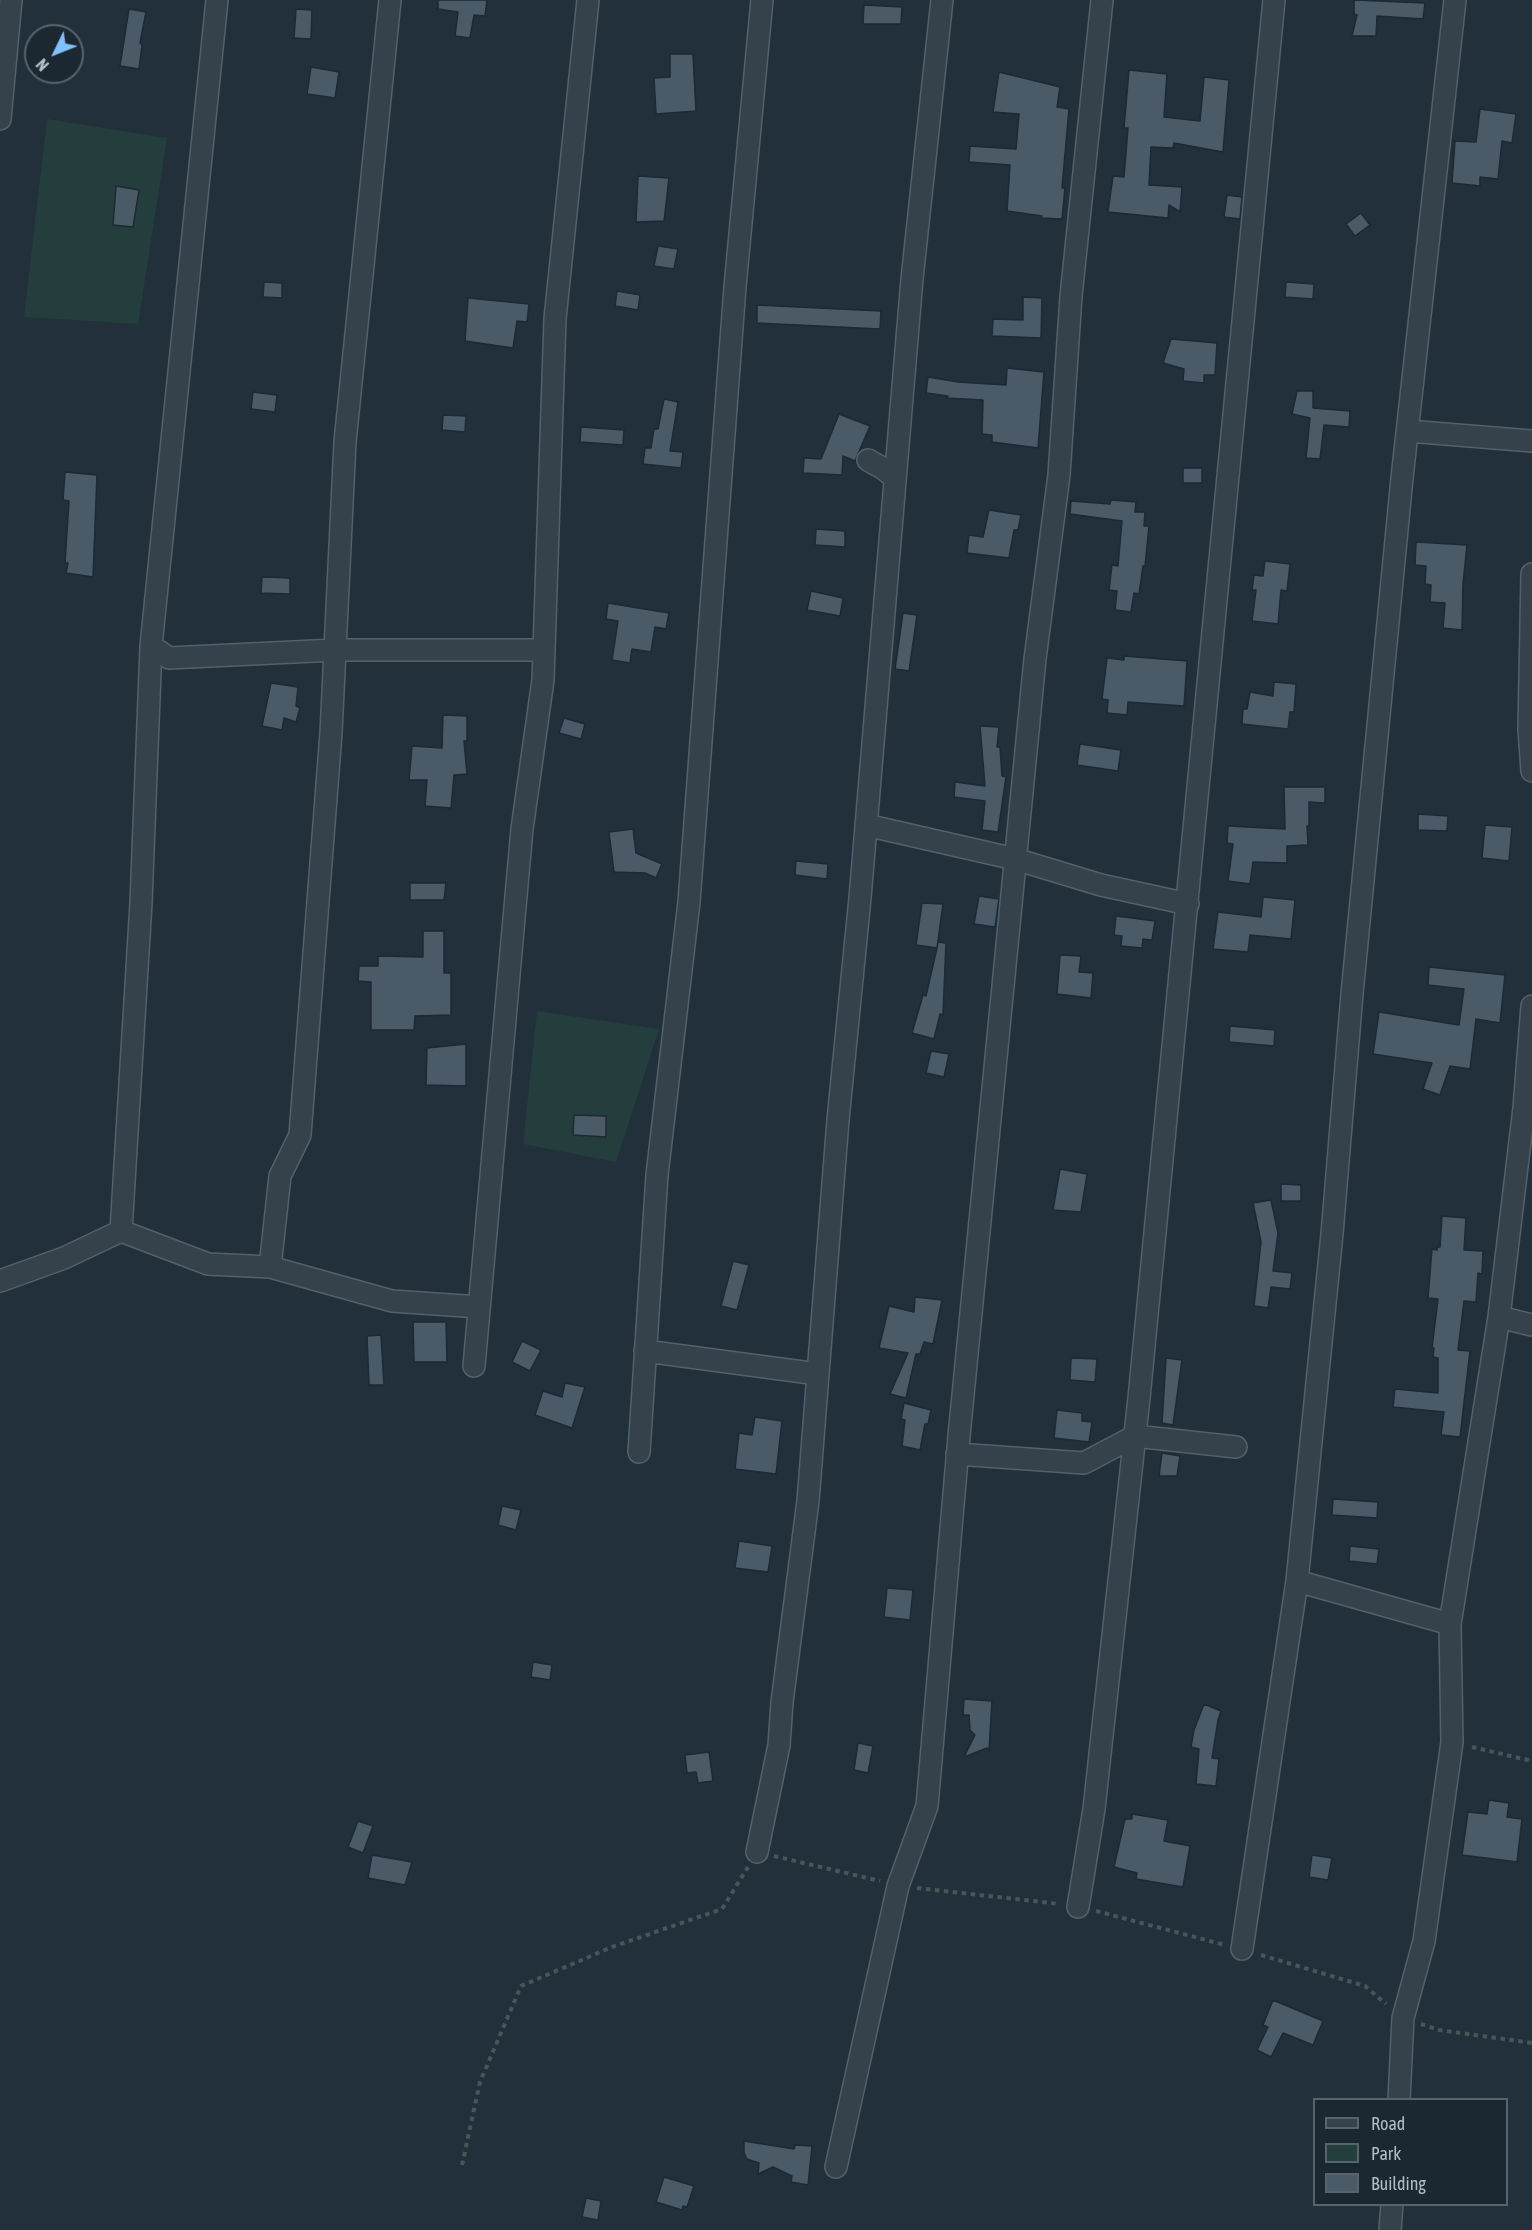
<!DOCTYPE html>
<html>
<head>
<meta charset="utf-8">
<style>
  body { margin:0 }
  #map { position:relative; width:1532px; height:2230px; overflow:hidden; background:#22303c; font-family:"Asap Condensed",sans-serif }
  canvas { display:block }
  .legend { position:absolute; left:1313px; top:2098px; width:195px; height:108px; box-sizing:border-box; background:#1b2731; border:2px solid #57636d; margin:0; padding:8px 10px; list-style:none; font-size:18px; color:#b1bdc8 }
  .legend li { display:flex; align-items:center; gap:12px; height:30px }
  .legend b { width:30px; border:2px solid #57636d }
  .north { position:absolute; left:24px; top:24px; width:60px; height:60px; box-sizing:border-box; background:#1b2731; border:2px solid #57636d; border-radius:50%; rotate:227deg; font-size:16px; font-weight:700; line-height:24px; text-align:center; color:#b1bdc8 }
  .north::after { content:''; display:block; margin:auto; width:21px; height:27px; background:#82c0fc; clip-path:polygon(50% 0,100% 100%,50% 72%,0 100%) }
</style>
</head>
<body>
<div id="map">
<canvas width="1532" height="2230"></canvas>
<ul class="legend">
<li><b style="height:8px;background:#35424c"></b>Road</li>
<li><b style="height:16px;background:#243d3d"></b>Park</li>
<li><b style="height:16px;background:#4a5b67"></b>Building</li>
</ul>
<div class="north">N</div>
</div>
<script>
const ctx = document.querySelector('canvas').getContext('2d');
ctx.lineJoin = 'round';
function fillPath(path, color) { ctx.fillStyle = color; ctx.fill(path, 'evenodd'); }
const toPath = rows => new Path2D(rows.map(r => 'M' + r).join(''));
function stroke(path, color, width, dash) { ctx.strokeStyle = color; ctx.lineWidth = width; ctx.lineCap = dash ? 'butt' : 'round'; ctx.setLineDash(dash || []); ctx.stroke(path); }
const green = toPath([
  [47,119,167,138,138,324,24,317],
  [537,1011,659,1029,616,1162,523,1144]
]);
const building = toPath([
  [438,0,487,0,485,16,474,15,470,38,455,36,458,12,438,9,438,0],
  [1354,0,1425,3,1423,19,1377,16,1376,36,1352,36,1357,15,1354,14,1354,0],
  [864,5,902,7,901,24,863,24,864,5],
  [129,9,146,12,140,43,142,45,139,69,120,66,129,9],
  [296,9,312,10,311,39,294,38,296,9],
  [670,54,693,54,696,111,656,114,654,78,670,77,670,54],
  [311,67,339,72,335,98,307,94,311,67],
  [1129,70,1167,74,1164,117,1200,121,1204,77,1229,80,1223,152,1174,143,1173,148,1151,147,1149,185,1182,187,1180,212,1169,205,1168,218,1108,212,1113,176,1124,177,1128,128,1124,128,1129,70],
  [999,72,1060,87,1057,107,1069,109,1062,188,1065,188,1062,219,1041,218,1042,216,1007,211,1010,165,969,162,970,146,1016,149,1019,114,993,112,999,72],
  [1480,109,1516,114,1512,143,1502,141,1498,179,1480,177,1480,186,1452,183,1455,141,1476,142,1480,109],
  [638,176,669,178,664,221,636,222,638,176],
  [116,186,139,190,133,227,113,225,116,186],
  [1227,195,1242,197,1240,219,1224,217,1227,195],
  [1361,213,1370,225,1355,236,1346,224,1361,213],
  [658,246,678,249,674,269,654,266,658,246],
  [264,282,282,283,282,298,263,297,264,282],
  [1286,282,1314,284,1313,299,1285,297,1286,282],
  [617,291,640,295,638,310,615,306,617,291],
  [1023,297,1042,298,1041,338,992,336,993,319,1023,320,1023,297],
  [468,298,529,304,527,322,517,321,513,348,465,341,468,298],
  [757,305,881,311,880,329,757,323,757,305],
  [1171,339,1217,343,1215,375,1204,375,1204,383,1183,381,1184,369,1163,363,1171,339],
  [1007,368,1044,372,1038,448,992,442,992,435,982,434,983,400,946,398,948,396,926,393,928,377,958,382,1006,385,1007,368],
  [1297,391,1313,391,1313,408,1350,411,1349,427,1324,425,1320,459,1306,458,1310,418,1292,414,1297,391],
  [253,392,277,395,275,412,251,409,253,392],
  [664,399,678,402,670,451,683,452,681,468,643,464,645,448,651,448,654,429,658,429,664,399],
  [839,414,870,426,855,461,843,456,842,475,803,473,804,458,821,459,839,414],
  [443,415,466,416,465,432,442,430,443,415],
  [581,427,624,430,623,445,580,442,581,427],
  [1183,468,1202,468,1202,483,1183,483,1183,468],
  [65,472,97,475,93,577,66,573,68,563,65,563,69,501,63,500,65,472],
  [1111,500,1136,502,1135,512,1145,512,1144,526,1149,526,1145,566,1143,566,1139,594,1134,593,1131,612,1115,610,1117,591,1109,590,1112,565,1118,566,1122,521,1070,514,1071,501,1110,504,1111,500],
  [989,510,1021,515,1018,530,1014,530,1009,558,967,553,969,535,983,537,989,510],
  [816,529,845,531,845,547,815,545,816,529],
  [1416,542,1467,545,1463,584,1462,630,1443,628,1445,603,1430,602,1431,585,1425,584,1426,566,1415,565,1416,542],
  [1265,561,1290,564,1287,591,1281,590,1278,624,1252,621,1256,590,1252,590,1254,575,1263,576,1265,561],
  [262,577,290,578,290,594,261,593,262,577],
  [811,591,843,598,840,616,807,610,811,591],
  [608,603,669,613,666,629,655,627,651,652,632,649,630,663,612,660,618,621,606,619,608,603],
  [903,613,917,615,909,671,895,669,903,613],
  [1124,656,1187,661,1184,706,1128,702,1127,715,1107,713,1108,700,1102,699,1107,658,1124,660,1124,656],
  [1274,682,1296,684,1294,712,1290,712,1288,729,1242,724,1243,709,1247,709,1250,692,1273,696,1274,682],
  [271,683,298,687,296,706,300,708,296,722,284,718,282,730,262,726,271,683],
  [443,715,467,716,467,741,464,741,467,774,454,775,451,808,425,806,427,780,409,780,412,746,442,748,443,715],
  [564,718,585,724,581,739,559,733,564,718],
  [980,726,999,727,997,747,1000,747,1002,776,1006,777,998,832,982,830,985,801,954,797,955,782,985,786,980,726],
  [1080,744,1121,750,1118,771,1077,765,1080,744],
  [1284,787,1325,787,1325,803,1309,802,1309,826,1307,826,1308,845,1287,846,1287,863,1253,862,1250,884,1228,881,1233,844,1227,843,1228,826,1285,829,1284,787],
  [1418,814,1448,816,1447,831,1418,830,1418,814],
  [1485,825,1512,827,1509,861,1482,858,1485,825],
  [633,829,636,853,662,864,656,878,645,873,614,872,609,832,633,829],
  [796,861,828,864,827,879,795,875,796,861],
  [410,883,446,883,444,900,410,900,410,883],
  [979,896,999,899,995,927,974,924,979,896],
  [1263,897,1295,900,1291,939,1250,935,1248,952,1213,949,1218,912,1261,917,1263,897],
  [922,903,943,904,937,948,938,942,946,943,943,1015,940,1014,934,1039,912,1033,923,995,926,996,937,948,916,945,922,903],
  [1116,916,1155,921,1152,940,1143,939,1142,948,1121,946,1122,936,1114,935,1116,916],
  [423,931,444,931,444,973,451,973,451,1015,415,1016,414,1030,371,1030,371,982,358,981,359,966,378,966,378,956,423,957,423,931],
  [1060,955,1081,956,1079,972,1093,973,1091,998,1057,994,1060,955],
  [1429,967,1505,975,1500,1023,1476,1019,1470,1069,1450,1066,1440,1095,1423,1089,1432,1063,1373,1054,1379,1012,1459,1025,1464,989,1428,985,1429,967],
  [1230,1026,1275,1030,1274,1046,1229,1042,1230,1026],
  [466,1044,466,1086,426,1085,427,1048,466,1044],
  [931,1051,949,1054,944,1077,926,1073,931,1051],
  [574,1115,606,1116,606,1137,573,1135,574,1115],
  [1060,1169,1087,1174,1081,1212,1053,1210,1060,1169],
  [1281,1184,1301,1185,1301,1201,1281,1201,1281,1184],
  [1271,1200,1278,1233,1273,1271,1292,1273,1290,1289,1271,1287,1268,1308,1254,1306,1261,1242,1253,1203,1271,1200],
  [1442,1216,1466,1218,1464,1250,1483,1251,1482,1274,1478,1273,1476,1302,1464,1301,1458,1350,1470,1351,1460,1437,1441,1435,1444,1412,1393,1407,1395,1389,1438,1393,1438,1358,1433,1357,1434,1348,1432,1348,1438,1299,1428,1298,1432,1249,1437,1250,1437,1247,1440,1247,1442,1216],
  [733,1261,749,1265,737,1310,721,1306,733,1261],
  [915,1297,942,1300,933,1344,924,1342,920,1354,916,1354,906,1398,890,1394,908,1353,879,1348,889,1306,914,1312,915,1297],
  [413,1322,446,1322,447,1362,414,1362,413,1322],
  [381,1335,384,1385,369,1385,367,1336,381,1335],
  [522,1341,541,1350,530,1371,512,1362,522,1341],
  [1071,1358,1097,1359,1095,1382,1070,1380,1071,1358],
  [1166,1358,1182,1360,1173,1425,1162,1423,1166,1358],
  [565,1383,585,1387,572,1428,535,1415,543,1391,562,1397,565,1383],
  [904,1403,931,1410,928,1424,925,1424,920,1450,902,1446,905,1420,901,1419,904,1403],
  [1057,1410,1082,1413,1082,1421,1092,1422,1089,1442,1054,1438,1057,1410],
  [755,1417,782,1421,776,1474,735,1469,739,1433,752,1435,755,1417],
  [1162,1453,1180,1456,1177,1476,1159,1476,1162,1453],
  [1333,1499,1378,1502,1377,1518,1332,1515,1333,1499],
  [502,1506,521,1510,516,1530,498,1525,502,1506],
  [739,1541,772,1546,768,1572,735,1568,739,1541],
  [1350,1546,1379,1549,1377,1564,1349,1561,1350,1546],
  [887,1588,913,1590,910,1620,884,1617,887,1588],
  [533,1662,552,1665,550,1680,531,1677,533,1662],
  [964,1699,992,1701,989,1751,987,1748,964,1757,975,1735,970,1730,969,1715,963,1715,964,1699],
  [1204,1704,1221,1711,1218,1720,1212,1758,1219,1759,1216,1786,1196,1784,1199,1749,1191,1747,1194,1730,1204,1704],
  [858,1743,873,1746,868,1773,854,1770,858,1743],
  [709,1752,713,1781,698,1783,696,1772,687,1773,685,1755,709,1752],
  [1489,1800,1509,1803,1507,1817,1522,1819,1517,1862,1462,1855,1468,1812,1487,1814,1489,1800],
  [1132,1814,1168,1820,1164,1841,1190,1846,1183,1887,1136,1879,1137,1873,1114,1867,1125,1819,1132,1819,1132,1814],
  [358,1821,373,1826,363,1853,348,1847,358,1821],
  [372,1855,412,1862,405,1885,368,1878,372,1855],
  [1312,1855,1332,1858,1328,1880,1309,1877,1312,1855],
  [1273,2000,1323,2021,1313,2045,1283,2033,1271,2057,1257,2050,1268,2027,1263,2025,1273,2000],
  [744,2141,794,2149,795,2145,812,2146,808,2185,791,2182,792,2176,773,2167,758,2174,759,2163,747,2159,744,2153,744,2141],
  [664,2177,694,2186,687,2207,683,2206,682,2210,656,2202,664,2177],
  [586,2198,601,2201,598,2220,582,2217,586,2198]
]);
const path = toPath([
  [1472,1747,1532,1761],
  [774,1856,880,1881],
  [917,1888,1059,1904],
  [1096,1911,1225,1945],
  [1261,1955,1365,1986,1386,2004],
  [1421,2024,1439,2030,1532,2043],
  [462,2165,480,2082,521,1986,612,1947,722,1909,748,1867]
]);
const minor = toPath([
  [0,119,11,0],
  [1408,431,1532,441],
  [868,460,884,469,895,478],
  [1532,574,1529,729,1532,771],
  [151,646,169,658,335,650,533,650,544,652],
  [866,825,1015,859,1101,885,1188,904],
  [121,1231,208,1264,270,1267,392,1301,479,1307],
  [270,1267,280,1176,300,1135,331,733,345,442,390,0],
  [0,1281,64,1258,121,1231,141,903,151,646,217,0],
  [1499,1317,1532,1325],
  [645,1351,818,1374],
  [474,1366,522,829,543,680,555,319,588,0],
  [639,1452,657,1175,689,902,735,287,762,0],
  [957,1454,1084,1463,1135,1436,1236,1447],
  [1297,1581,1450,1624],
  [757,1852,779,1745,782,1702,808,1501,838,1120,860,898,912,279,942,0],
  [1078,1907,1094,1809,1139,1398,1274,0],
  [1242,1949,1297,1581,1332,1234,1352,994,1402,478,1455,0],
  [1399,2100,1403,2018,1424,1941,1452,1742,1450,1624,1499,1317,1524,1108,1532,1006],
  [836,2167,898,1886,927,1806,959,1436,1035,659,1059,475,1071,296,1102,0],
  [1390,2230,1392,2204]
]);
fillPath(green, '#243d3d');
fillPath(building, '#4a5b67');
stroke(building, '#1d2933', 1.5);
stroke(minor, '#54606a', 24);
stroke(path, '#415959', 4, [4.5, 4.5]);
stroke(minor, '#35424c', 21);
</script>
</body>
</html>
